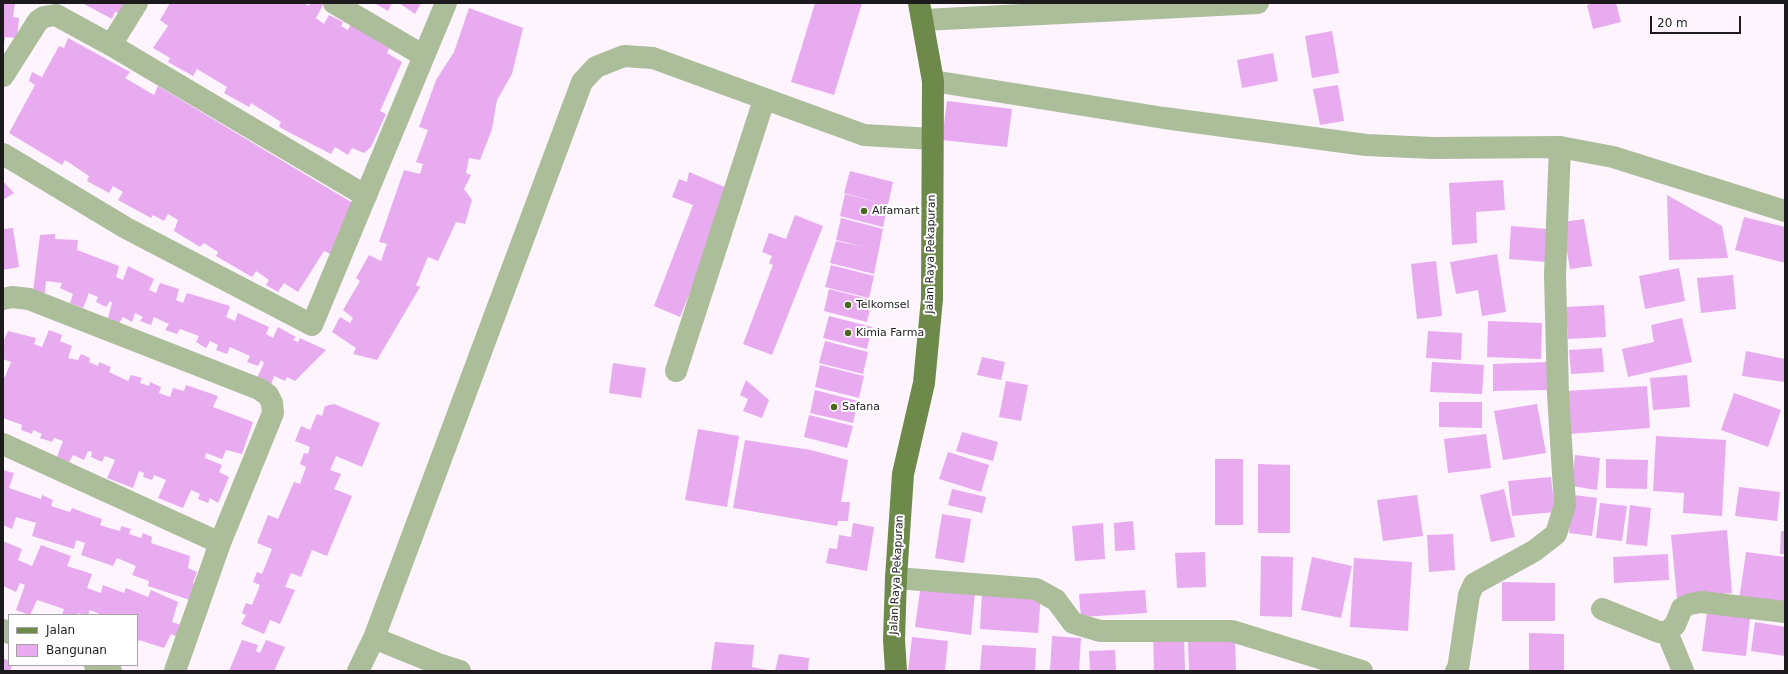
<!DOCTYPE html>
<html>
<head>
<meta charset="utf-8">
<style>
  body { margin:0 }
  #map { position:relative; width:1788px; height:674px; overflow:hidden; background:#fdf4fe; font-family:"DejaVu Sans",sans-serif }
  canvas { display:block }
  .frame { position:absolute; inset:0; border:4px solid #1d1a1d; pointer-events:none }
  .legend { position:absolute; left:8px; top:614px; width:130px; height:52px; box-sizing:border-box; background:#fff; border:1px solid #a5a3a5; margin:0; padding:5px 7px; list-style:none; font-size:12px; color:#1d1a1d }
  .legend li { display:flex; align-items:center; gap:8px; height:20px }
  .legend b { width:20px; border:1px solid #a5a3a5 }
  .scale { position:absolute; left:1650px; top:16px; width:91px; height:18px; box-sizing:border-box; border:2px solid #1d1a1d; border-top:0; padding-left:5px; font-size:12px; line-height:14px; white-space:nowrap; color:#1d1a1d; -webkit-text-stroke:3px #fff; paint-order:stroke }
</style>
</head>
<body>
<div id="map">
<canvas width="1788" height="674"></canvas>
<div class="frame"></div>
<ul class="legend">
<li><b style="height:5px;background:#6d8a4a"></b>Jalan</li>
<li><b style="height:11px;background:#e9abef"></b>Bangunan</li>
</ul>
<div class="scale">20 m</div>
</div>
<script>
const ctx = document.querySelector('canvas').getContext('2d');
ctx.lineJoin = 'round';
function fillPath(path, color) { ctx.fillStyle = color; ctx.fill(path, 'evenodd'); }
const toPath = rows => new Path2D(rows.map(r => 'M' + r).join(''));
function stroke(path, color, width, dash) { ctx.strokeStyle = color; ctx.lineWidth = width; ctx.lineCap = dash ? 'butt' : 'round'; ctx.setLineDash(dash || []); ctx.stroke(path); }
function drawText(font, color, halo, rows, align = 'center') {
  ctx.font = font + ' "DejaVu Sans",sans-serif'; ctx.lineWidth = 4; ctx.setLineDash([]); ctx.textBaseline = 'middle'; ctx.strokeStyle = halo; ctx.fillStyle = color; for (const [text, x, y, turn = 0] of rows) {
    ctx.save(); ctx.translate(x, y); ctx.rotate((+turn || 0) * Math.PI / 180); ctx.textAlign = isNaN(turn) ? turn : align; if (halo) ctx.strokeText(text, 0, 0); ctx.fillText(text, 0, 0); ctx.restore();
  }
}
const building = toPath([
  [3,3,15,3,13,17,19,18,17,38,5,37,4,43],
  [82,3,128,3,122,14,115,12,112,19],
  [170,3,304,3,309,6,310,3,319,3,323,5,316,18,324,24,329,15,343,22,341,26,348,30,352,22,391,44,387,53,402,62,380,111,386,114,371,147,364,153,352,148,348,155,335,147,331,154,279,127,281,122,251,103,249,107,224,93,227,87,197,69,193,76,168,62,170,58,153,48,168,26,160,20],
  [374,3,392,3,388,11],
  [399,3,421,3,415,14],
  [815,3,862,3,834,95,791,82],
  [1594,3,1616,3,1621,22,1593,29,1587,5],
  [469,8,523,28,512,74,497,100,492,129,480,160,469,158,466,173,471,175,464,189,472,200,465,224,456,222,438,261,428,257,416,285,420,287,377,360,353,354,356,348,332,332,340,317,350,323,353,318,343,310,360,281,356,278,369,255,381,261,387,244,379,242,404,170,420,174,423,164,416,162,428,130,419,127,436,80,454,52],
  [1332,31,1339,73,1312,78,1305,36],
  [68,38,130,72,125,78,154,95,158,86,356,205,330,254,324,251,298,292,284,283,278,292,266,285,269,280,256,271,252,277,216,256,218,252,204,243,200,247,174,231,178,220,168,214,164,221,153,215,151,218,118,200,123,192,113,186,109,193,87,181,89,176,65,160,62,165,9,133,35,85,29,81,32,72,42,77,59,46,64,48],
  [1273,53,1278,81,1242,88,1237,60],
  [1338,85,1344,121,1320,125,1313,89],
  [947,101,1012,109,1007,147,942,140],
  [850,171,893,182,883,227,840,216,845,194,880,203,844,193],
  [689,172,732,190,680,317,654,306,693,205,672,197,679,179,687,182],
  [1503,180,1505,210,1476,212,1477,243,1452,245,1449,183],
  [3,181,14,193,3,200],
  [1667,195,1722,226,1728,258,1669,260],
  [795,215,823,226,772,355,743,344,773,265,769,263,772,256,762,252,769,233,786,239],
  [1744,217,1785,227,1785,263,1735,250],
  [841,218,883,229,874,274,830,263,836,241,865,247,836,240],
  [1584,219,1592,266,1570,269,1562,222],
  [1511,226,1548,229,1546,262,1509,259],
  [13,228,19,267,3,270,3,229],
  [55,234,55,239,78,240,77,250,119,266,116,277,123,280,128,266,154,279,149,290,156,293,160,283,179,289,176,300,183,303,187,293,230,306,226,317,235,321,238,313,269,327,266,334,273,338,278,327,296,337,293,340,298,342,300,338,326,350,295,381,287,377,285,381,274,376,271,385,256,380,264,363,261,360,258,366,247,362,250,356,230,347,227,354,216,350,218,345,210,341,206,348,196,342,199,336,180,329,177,334,165,330,169,324,154,317,151,325,140,321,143,317,135,313,132,322,123,317,119,323,108,318,112,303,110,301,106,307,96,302,98,297,89,293,83,308,70,303,73,294,60,288,62,283,46,281,45,293,33,292,40,235],
  [1497,254,1506,312,1482,316,1478,290,1456,294,1450,262],
  [1436,261,1442,316,1417,319,1411,264],
  [831,265,874,276,869,298,825,287],
  [1679,268,1685,301,1645,309,1639,276],
  [1733,275,1736,309,1701,313,1697,278],
  [829,289,872,300,867,322,824,311],
  [1604,305,1606,337,1568,339,1566,307],
  [829,316,872,327,867,349,823,338],
  [1682,318,1692,362,1628,377,1622,349,1654,342,1651,325],
  [1488,321,1542,323,1541,359,1487,357],
  [49,330,62,335,60,341,72,346,68,358,78,360,81,354,90,358,89,362,98,366,99,362,111,367,109,372,128,381,131,375,142,378,140,383,149,386,150,382,161,387,159,393,170,397,173,388,184,391,186,385,218,396,213,407,253,422,242,454,226,450,222,459,206,453,205,458,222,465,219,472,229,477,218,503,210,498,208,503,198,499,200,494,191,490,183,508,158,498,166,480,154,475,152,480,143,477,144,473,139,471,133,488,107,478,115,460,105,456,102,462,91,457,92,452,88,451,84,460,73,455,69,462,57,457,63,441,54,438,52,442,40,438,42,434,33,430,32,434,21,430,22,425,3,418,3,376,5,377,11,362,3,359,3,342,8,331,36,338,34,344,42,347],
  [1428,331,1462,333,1461,360,1426,358],
  [825,341,868,352,863,374,819,363],
  [1602,348,1604,372,1571,374,1569,350],
  [1746,351,1785,359,1785,382,1742,376],
  [982,357,1005,362,1001,380,977,375],
  [1432,362,1484,365,1482,394,1430,392],
  [1548,362,1549,390,1493,391,1493,364],
  [613,363,646,368,641,398,609,393],
  [820,365,864,376,859,398,815,387],
  [1687,375,1690,407,1653,410,1650,378],
  [746,380,769,400,762,418,743,411,748,399,740,395],
  [1006,381,1028,385,1021,421,999,417],
  [1647,386,1650,428,1569,434,1566,391],
  [815,390,858,401,853,423,810,413],
  [1734,393,1781,410,1768,447,1721,430],
  [1439,402,1482,402,1482,428,1439,427],
  [334,404,380,423,362,467,336,456,330,470,341,474,334,489,352,496,327,556,312,550,301,577,291,573,285,587,295,590,280,624,270,620,264,634,241,624,246,615,242,613,246,603,252,605,260,585,253,582,257,572,262,574,272,549,257,543,268,515,278,519,294,482,300,484,306,467,300,464,304,453,308,454,310,447,295,441,301,426,310,430,317,414,322,416,325,406],
  [1537,404,1546,453,1503,460,1494,411],
  [809,415,853,426,847,448,804,437],
  [698,429,739,436,727,507,685,500],
  [962,432,998,442,993,461,956,451],
  [1486,434,1491,468,1448,473,1444,439],
  [1656,436,1726,440,1722,516,1683,513,1684,493,1653,491],
  [745,440,811,450,848,460,841,502,850,502,848,521,838,521,837,526,733,508],
  [948,452,989,465,981,492,939,479],
  [1575,455,1600,458,1597,490,1572,486],
  [1215,459,1243,459,1243,525,1215,525],
  [1606,459,1648,460,1647,489,1606,488],
  [1258,464,1290,465,1290,533,1258,533],
  [3,470,14,473,9,488,41,499,42,495,53,500,51,506,70,512,72,508,85,513,102,519,100,525,109,528,120,531,121,526,131,529,129,534,141,538,143,533,152,537,151,543,190,556,188,568,197,572,193,583,198,586,193,601,148,586,149,581,132,575,136,566,117,558,113,566,81,555,85,543,76,540,74,549,32,536,36,523,16,517,12,529,3,525],
  [1551,477,1555,512,1512,516,1508,481],
  [1739,487,1780,492,1777,521,1735,516],
  [952,489,986,497,982,513,948,505],
  [1504,489,1515,537,1491,542,1480,495],
  [1417,495,1423,536,1383,541,1377,500],
  [1574,495,1597,498,1592,536,1569,533],
  [1600,503,1627,506,1622,541,1596,538],
  [1630,505,1651,508,1647,546,1626,544],
  [942,514,971,519,964,563,935,558],
  [1133,521,1135,550,1115,551,1114,523],
  [853,523,874,527,867,571,826,563,829,548,837,549,839,535,851,537],
  [1103,523,1105,559,1075,561,1072,526],
  [1727,530,1732,593,1677,598,1671,535],
  [1781,531,1785,531,1785,554,1780,554],
  [1453,534,1455,570,1429,572,1427,535],
  [3,541,22,549,18,560,32,566,41,545,71,556,67,566,92,574,87,588,101,593,103,585,124,593,126,588,148,597,151,590,178,602,172,622,187,627,182,639,171,634,164,648,139,640,137,644,137,615,102,615,90,610,88,615,77,613,77,615,62,615,64,609,37,600,30,615,16,610,25,585,20,583,16,592,3,586],
  [1205,552,1206,587,1177,588,1175,553],
  [1746,552,1785,557,1785,606,1739,600],
  [1668,554,1669,580,1614,583,1613,557],
  [1261,556,1293,557,1292,617,1260,616],
  [1312,557,1352,566,1341,618,1301,610],
  [1354,558,1412,562,1408,631,1350,627],
  [1502,582,1555,583,1555,621,1502,621],
  [921,584,975,592,971,635,915,627],
  [982,590,1041,594,1038,633,980,629],
  [1145,590,1147,613,1081,617,1079,594],
  [1707,612,1750,618,1746,656,1702,651],
  [1755,622,1785,627,1785,656,1751,651],
  [1184,632,1185,671,1154,671,1153,633],
  [1529,633,1564,634,1564,671,1529,671],
  [1052,636,1081,638,1079,671,1050,671],
  [912,637,948,641,945,671,908,671],
  [242,640,258,645,256,651,260,653,266,640,285,647,274,671,229,671],
  [1235,640,1236,671,1189,671,1188,642],
  [715,642,754,645,752,667,772,671,711,671],
  [982,645,1036,648,1035,671,980,671],
  [1115,650,1116,671,1090,671,1089,651],
  [779,654,809,658,808,671,775,671],
  [3,658,9,661,9,665,12,665,10,671,3,671]
]);
const minor = toPath([
  [334,3,424,56],
  [924,20,1258,3],
  [111,45,366,196],
  [3,76,38,21,44,17,56,15,111,45,137,3],
  [933,81,1164,118,1366,145,1433,148,1560,147,1613,157,1785,211],
  [3,154,126,228,312,325,446,3],
  [3,299,12,297,29,299,259,389,268,395,272,403,273,413,220,543,175,671],
  [676,371,764,100],
  [3,444,220,543],
  [896,578,1036,589,1056,600,1073,623,1100,631,1232,631,1362,671],
  [1602,609,1659,632,1667,632,1675,625,1682,608,1690,604,1701,602,1785,612],
  [3,630,9,633],
  [1667,632,1683,671],
  [374,638,438,664,460,671],
  [95,665,111,671],
  [358,671,374,638,582,82,596,67,624,56,653,58,864,135,932,139],
  [1456,671,1458,669,1469,595,1474,584,1534,551,1556,534,1565,505,1558,394,1555,275,1560,147]
]);
const major = toPath([
  [896,671,894,640,896,578,903,474,924,383,932,299,933,81,919,3]
]);
const markers = [
  [864,211,4,"#4a681d"],
  [848,305,4,"#4a681d"],
  [848,333,4,"#4a681d"],
  [834,407,4,"#4a681d"]
];
const poiNames = [
  ["Alfamart",872,211],
  ["Telkomsel",856,305],
  ["Kimia Farma",856,333],
  ["Safana",842,407]
];
const streetNames = [
  ["Jalan Raya Pekapuran",931,254,-89],
  ["Jalan Raya Pekapuran",897,575,-87]
];
fillPath(building, '#e9abef');
stroke(minor, '#acbd9a', 22);
stroke(major, '#6d8a4a', 22);
for (const [x, y, r, color] of markers) { const dot = new Path2D(); dot.arc(x, y, r, 0, 2 * Math.PI); ctx.fillStyle = color; ctx.fill(dot); stroke(dot, '#fff', 1.5); }
drawText('11px', '#1d1a1d', '#fff', poiNames, 'left');
drawText('11px', '#1d1a1d', '#fff', streetNames);
</script>
</body>
</html>
